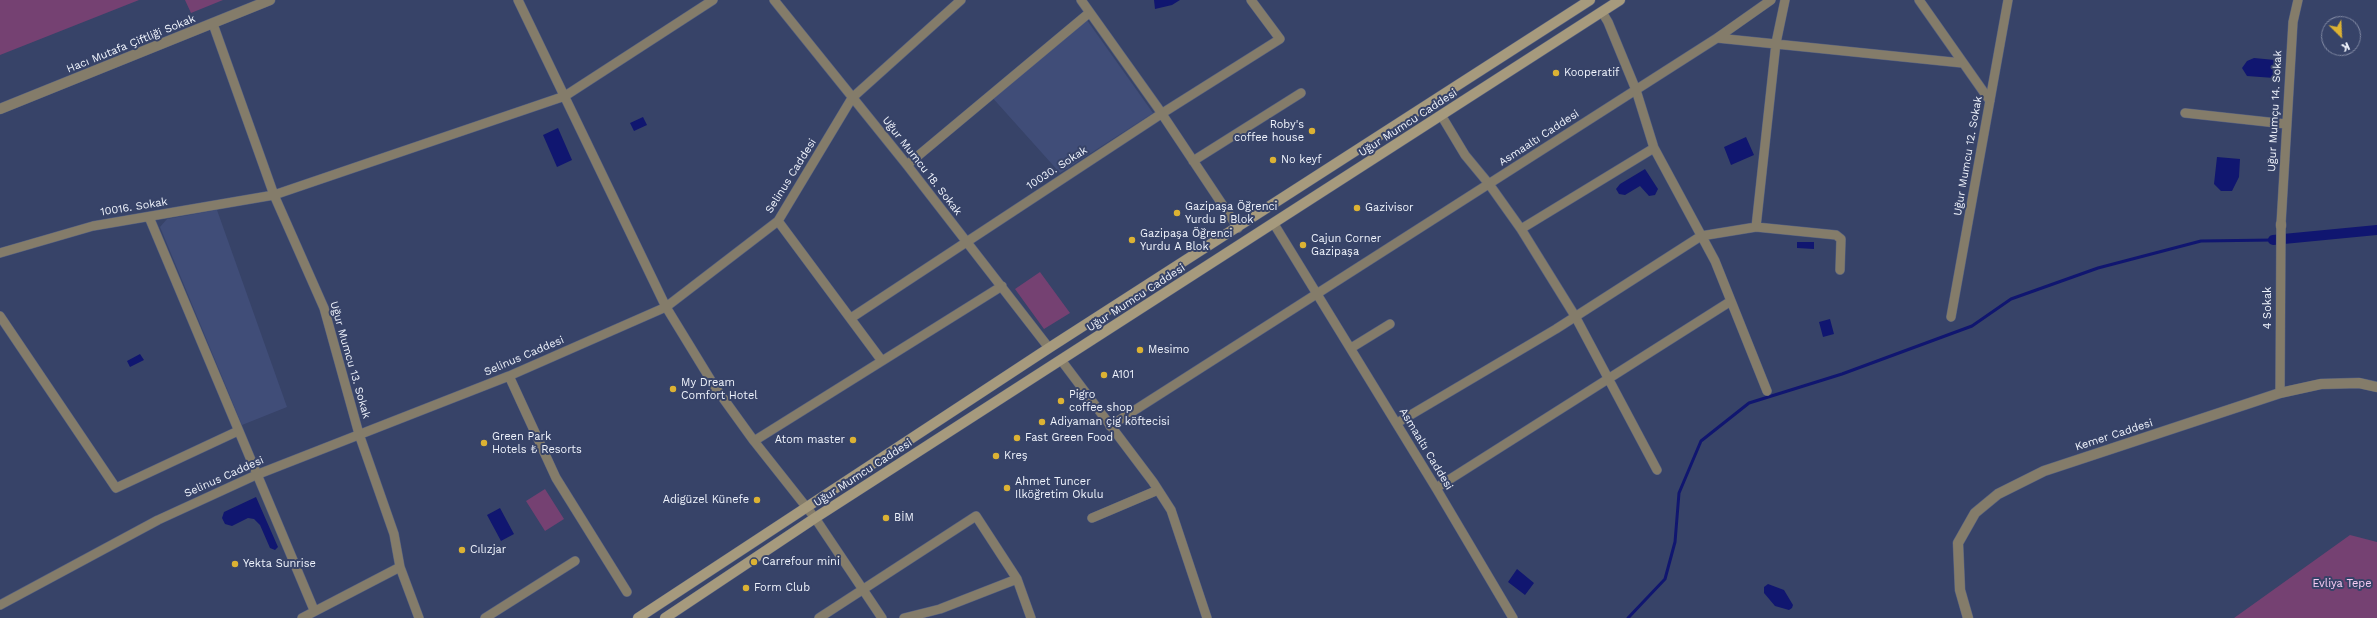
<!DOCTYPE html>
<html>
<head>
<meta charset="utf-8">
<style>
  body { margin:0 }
  #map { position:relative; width:2377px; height:618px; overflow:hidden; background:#374368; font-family:"Work Sans",sans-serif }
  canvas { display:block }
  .north { position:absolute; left:2321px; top:16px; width:40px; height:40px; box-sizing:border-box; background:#374368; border:1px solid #8189a3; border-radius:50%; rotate:156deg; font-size:11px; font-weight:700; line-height:16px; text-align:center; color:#eff3fc }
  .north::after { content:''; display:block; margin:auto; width:14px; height:18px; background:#dcb233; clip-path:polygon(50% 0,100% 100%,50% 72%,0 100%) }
</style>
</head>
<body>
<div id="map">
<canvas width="2377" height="618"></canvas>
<div class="north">K</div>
</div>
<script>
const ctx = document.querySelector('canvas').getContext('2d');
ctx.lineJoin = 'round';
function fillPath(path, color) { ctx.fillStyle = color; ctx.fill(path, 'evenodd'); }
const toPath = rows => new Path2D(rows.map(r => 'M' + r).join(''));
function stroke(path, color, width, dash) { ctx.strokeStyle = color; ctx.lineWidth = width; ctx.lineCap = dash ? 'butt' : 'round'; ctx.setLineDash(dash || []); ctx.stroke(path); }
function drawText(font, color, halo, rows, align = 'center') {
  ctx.font = font + ' "Work Sans",sans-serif'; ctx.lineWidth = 4; ctx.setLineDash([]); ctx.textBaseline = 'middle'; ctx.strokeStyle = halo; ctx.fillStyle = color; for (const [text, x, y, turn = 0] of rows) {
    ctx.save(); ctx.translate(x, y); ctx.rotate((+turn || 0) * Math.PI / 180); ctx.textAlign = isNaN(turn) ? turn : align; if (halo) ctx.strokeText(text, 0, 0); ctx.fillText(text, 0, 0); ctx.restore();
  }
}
const built = toPath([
  [1084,16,1153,113,1060,173,990,95],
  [217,210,287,407,242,425,160,227,167,219]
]);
const green = toPath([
  [0,0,139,0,0,55],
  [185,0,223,0,191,13],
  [1040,272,1070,313,1044,329,1015,289],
  [545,489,564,519,545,531,526,501],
  [2350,535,2377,542,2377,618,2234,618]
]);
const water = toPath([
  [1154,0,1180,0,1172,5,1155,9],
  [2254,58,2275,60,2274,78,2247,76,2242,68,2247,61],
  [643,117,647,125,634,131,630,123],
  [558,128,572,160,557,167,543,135],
  [1746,137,1754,155,1731,165,1724,147],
  [2217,157,2240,159,2239,177,2232,191,2221,191,2214,184],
  [1645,169,1658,189,1655,195,1649,196,1640,186,1625,195,1619,194,1616,189,1620,184],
  [1797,242,1814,242,1814,249,1797,248],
  [1830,319,1834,334,1823,337,1819,322],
  [140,354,144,360,130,367,127,361],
  [256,497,278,547,275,550,270,548,260,525,254,519,248,518,232,526,225,524,222,518,224,512],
  [500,508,514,534,501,541,487,515],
  [1517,569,1534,583,1525,595,1508,582],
  [1768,584,1784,590,1793,605,1792,608,1789,610,1775,606,1764,593,1764,587]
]);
const stream = toPath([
  [1628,618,1665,579,1675,542,1679,493,1701,441,1749,403,1842,374,1972,326,2011,299,2098,268,2201,241,2273,240]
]);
const canal = toPath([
  [2273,240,2377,230]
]);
const minor = toPath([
  [518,0,666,307,715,387,754,441,815,518,882,618],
  [774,0,907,165,1049,348],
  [1081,0,1158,108,1238,228],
  [1919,0,1990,101],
  [1602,12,1608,22,1636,90,1654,148,1715,261,1767,391],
  [213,24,274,195,324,308,359,434,394,534,400,567,419,618],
  [1717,38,1962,63],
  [2185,113,2286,124],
  [1441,115,1465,155,1489,184,1521,229,1654,148],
  [1193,161,1301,93],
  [907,165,1089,13],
  [149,217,314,610],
  [778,221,882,361],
  [1274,224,1436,488,1513,618],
  [2281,224,2293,22,2298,0],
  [1756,227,1836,235,1841,239,1840,270],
  [1521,229,1575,316,1657,470],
  [0,253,93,226,274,195,565,96,713,0],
  [0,316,116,488,238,431],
  [1951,317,2008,0],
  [851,318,1161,114,1280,39,1251,0],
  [1351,348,1390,324],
  [1061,360,1153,482,1171,510,1207,618],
  [509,376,556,478,627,592],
  [2280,393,2281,226],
  [1397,423,1556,329,1701,236,1756,227,1776,43,1785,0],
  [1110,426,1717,38,1771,0],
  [754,441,1002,286],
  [1436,488,1731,301],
  [1092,518,1158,490],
  [0,605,158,520,256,475,509,376,666,307,778,221,852,98,961,0],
  [302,618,400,567],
  [485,618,575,561],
  [819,618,976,516,1017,579,1031,618],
  [904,618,940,609,1017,579]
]);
const tertiary = toPath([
  [0,109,270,0],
  [2281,226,2281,224],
  [1968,618,1960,590,1958,543,1975,513,1998,494,2044,471,2280,393,2321,384,2359,383,2377,387]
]);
const secondary = toPath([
  [638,618,1049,348,1590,0],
  [665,618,815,518,1620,0]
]);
const markers = [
  [1556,73,4,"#dcb233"],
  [1312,131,4,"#dcb233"],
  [1273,160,4,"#dcb233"],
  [1357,208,4,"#dcb233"],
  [1177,213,4,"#dcb233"],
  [1132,240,4,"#dcb233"],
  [1303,245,4,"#dcb233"],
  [1140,350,4,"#dcb233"],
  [1104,375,4,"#dcb233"],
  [673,389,4,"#dcb233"],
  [1061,401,4,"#dcb233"],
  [1042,422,4,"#dcb233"],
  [1017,438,4,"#dcb233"],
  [853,440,4,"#dcb233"],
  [484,443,4,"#dcb233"],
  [996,456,4,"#dcb233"],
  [1007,488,4,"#dcb233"],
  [757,500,4,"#dcb233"],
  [886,518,4,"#dcb233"],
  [462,550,4,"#dcb233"],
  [754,562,4,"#dcb233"],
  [235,564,4,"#dcb233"],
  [746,588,4,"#dcb233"]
];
const streetNames = [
  ["Hacı Mutafa Çiftliği Sokak",131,44,-22],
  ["Uğur Mumçu 14. Sokak",2275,111,-87],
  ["Uğur Mumcu Caddesi",1408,123,-33],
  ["Asmaaltı Caddesi",1539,138,-33],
  ["Uğur Mumcu 12. Sokak",1968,156,-80],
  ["Uğur Mumcu 18. Sokak",922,166,52],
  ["10030. Sokak",1057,168,-33],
  ["Selinus Caddesi",791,176,-58],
  ["10016. Sokak",134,207,-9],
  ["Uğur Mumcu Caddesi",1136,298,-33],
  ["4 Sokak",2268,308,-90],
  ["Selinus Caddesi",524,356,-23],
  ["Uğur Mumcu 13. Sokak",350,360,74],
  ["Kemer Caddesi",2114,435,-18],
  ["Asmaaltı Caddesi",1426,449,59],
  ["Uğur Mumcu Caddesi",863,473,-33],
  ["Selinus Caddesi",224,477,-24]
];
const poiNames = [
  ["Kooperatif",1564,73],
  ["Roby's",1304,125,"right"],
  ["coffee house",1304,138,"right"],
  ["No keyf",1281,160],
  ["Gazipaşa Öğrenci",1185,207],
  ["Yurdu B Blok",1185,220],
  ["Gazivisor",1365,208],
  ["Gazipaşa Öğrenci",1140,234],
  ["Yurdu A Blok",1140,247],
  ["Cajun Corner",1311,239],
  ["Gazipaşa",1311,252],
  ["Mesimo",1148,350],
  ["A101",1112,375],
  ["My Dream",681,383],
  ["Comfort Hotel",681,396],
  ["Pigro",1069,395],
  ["coffee shop",1069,408],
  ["Adiyaman çig köftecisi",1050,422],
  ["Green Park",492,437],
  ["Hotels ₺ Resorts",492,450],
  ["Fast Green Food",1025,438],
  ["Atom master",845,440,"right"],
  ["Kreş",1004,456],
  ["Ahmet Tuncer",1015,482],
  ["Ilköğretim Okulu",1015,495],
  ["Adigüzel Künefe",749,500,"right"],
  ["BİM",894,518],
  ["Cılızjar",470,550],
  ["Carrefour mini",762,562],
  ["Yekta Sunrise",243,564],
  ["Form Club",754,588]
];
const parkNames = [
  ["Evliya Tepe",2342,584]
];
fillPath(built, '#404d78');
fillPath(green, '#754172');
fillPath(water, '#101670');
stroke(stream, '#101670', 3);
stroke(canal, '#101670', 10);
stroke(minor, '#545f80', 10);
stroke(tertiary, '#545f80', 11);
stroke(secondary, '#545f80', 11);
stroke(minor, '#847c6a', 9);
stroke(tertiary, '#847c6a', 10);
stroke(secondary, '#a69a7d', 10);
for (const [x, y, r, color] of markers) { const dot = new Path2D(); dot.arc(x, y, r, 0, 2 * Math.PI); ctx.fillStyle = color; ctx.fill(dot); stroke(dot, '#374368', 1.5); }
drawText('11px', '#eff3fc', '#374368', streetNames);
drawText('11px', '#eff3fc', '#374368', poiNames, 'left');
drawText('11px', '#f8ccf4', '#374368', parkNames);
</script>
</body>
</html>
